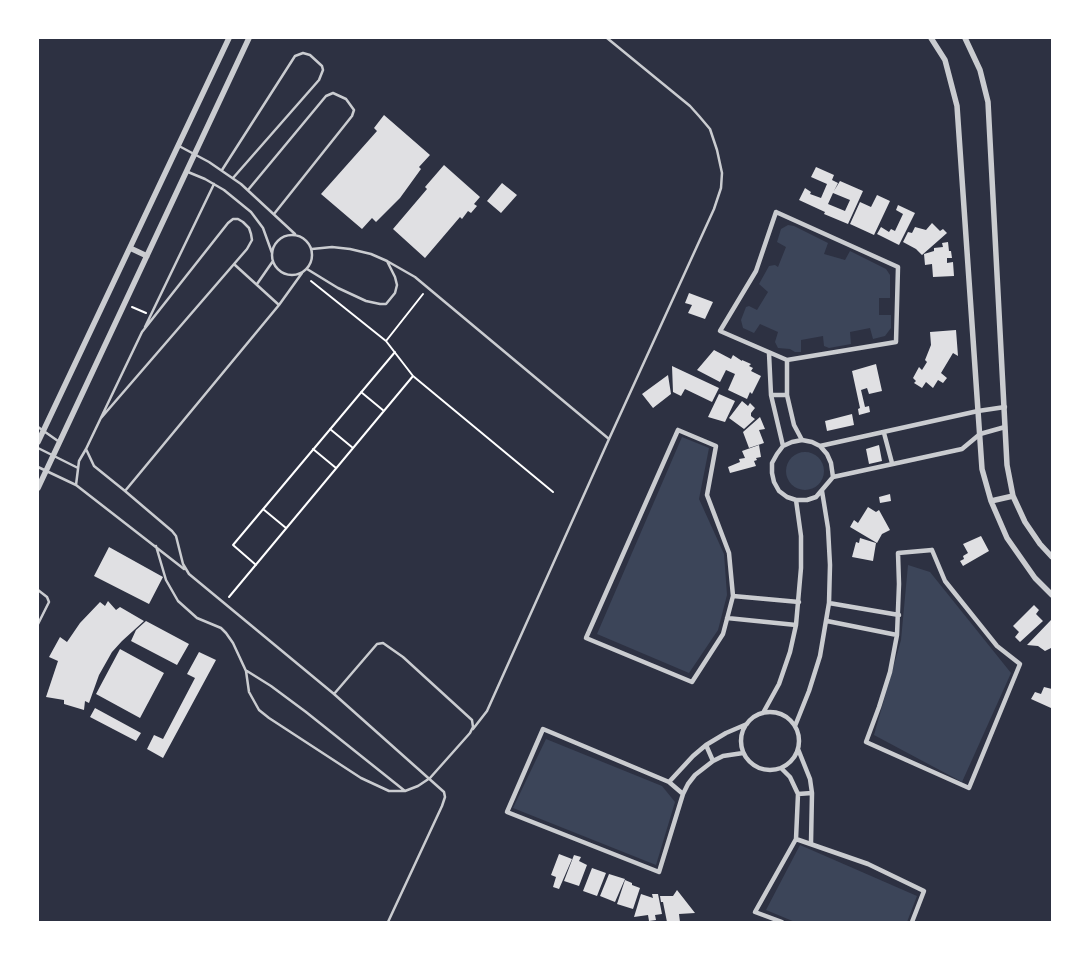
<!DOCTYPE html>
<html>
<head>
<meta charset="utf-8">
<style>
  body { margin:0 }
  #map { position:relative; width:1090px; height:960px; overflow:hidden; background:#2d3142; font-family:Inter,sans-serif }
  canvas { display:block }
  .frame { position:absolute; inset:0; border:39px solid #fff; pointer-events:none }
</style>
</head>
<body>
<div id="map">
<canvas width="1090" height="960"></canvas>
<div class="frame"></div>
</div>
<script>
const ctx = document.querySelector('canvas').getContext('2d');
ctx.lineJoin = 'round';
function fillPath(path, color) { ctx.fillStyle = color; ctx.fill(path, 'evenodd'); }
const toPath = rows => new Path2D(rows.map(r => 'M' + r).join(''));
function stroke(path, color, width, dash) { ctx.strokeStyle = color; ctx.lineWidth = width; ctx.lineCap = dash ? 'butt' : 'round'; ctx.setLineDash(dash || []); ctx.stroke(path); }
const green = toPath([
  [788,225,794,226,828,243,824,254,845,260,850,251,886,269,890,275,890,298,879,298,879,315,891,315,891,328,885,336,873,339,870,328,850,332,851,344,829,348,824,346,823,336,801,340,801,352,795,352,790,349,778,348,775,342,778,332,760,324,754,333,743,328,741,320,746,307,749,306,757,310,768,292,759,284,769,266,775,265,778,267,786,247,777,242,781,229],
  [682,437,709,448,699,499,724,554,727,595,718,630,689,673,597,634],
  '786 471a19 19 0 1 1 38 0a19 19 0 1 1-38 0Z',
  [908,565,930,572,1011,673,962,782,874,735,901,640],
  [546,739,662,786,675,802,656,865,513,808],
  [800,845,917,896,907,922,795,922,766,910]
]);
const building = toPath([
  [384,115,430,155,419,167,421,169,400,198,376,222,372,218,362,229,321,194,377,131,374,128],
  [444,165,480,197,474,204,477,206,471,213,468,211,462,219,460,217,425,258,393,229,427,189,425,187],
  [816,167,834,175,832,180,838,183,834,191,840,181,863,191,848,224,824,214,825,212,799,200,805,188,811,192,810,194,821,198,827,184,811,177],
  [833,193,850,200,845,211,828,204],
  [502,183,517,195,501,213,487,201],
  [877,195,890,201,874,235,850,224,860,202,871,207],
  [898,205,915,213,899,245,877,234,881,227,889,232,891,229,895,231,903,214,896,210],
  [932,223,940,231,943,229,947,233,922,255,916,249,903,242,908,232,912,233,915,227,926,230],
  [948,242,949,251,951,251,952,258,947,258,947,263,953,262,954,276,933,277,932,264,925,265,924,254,934,251,934,248,943,247,942,243],
  [689,293,713,302,705,319,688,313,692,305,685,303],
  [956,330,958,356,953,353,941,373,947,378,943,383,938,380,933,388,926,382,922,388,914,383,916,381,913,378,919,367,922,370,927,362,925,360,931,345,930,332],
  [714,350,731,359,733,355,742,361,742,360,751,364,749,366,753,368,751,371,761,376,752,394,750,392,747,399,728,390,735,374,726,370,720,382,697,370],
  [876,364,882,391,869,394,867,388,861,390,865,407,869,406,870,412,859,415,858,409,860,408,852,371],
  [672,366,719,388,712,402,685,389,681,396,673,392],
  [668,375,671,394,653,408,642,394],
  [719,394,735,401,725,422,708,417],
  [742,401,748,406,750,403,755,408,751,413,751,416,755,419,744,429,729,418],
  [852,414,854,425,827,431,825,421],
  [760,417,765,429,759,430,764,443,749,448,743,432],
  [759,445,761,457,756,458,757,460,754,461,756,466,730,473,728,467,740,462,739,459,745,458,742,451],
  [879,445,882,461,869,464,866,449],
  [890,494,891,501,880,503,879,497],
  [868,507,876,512,879,510,890,530,882,534,877,543,850,527,854,520,858,523],
  [981,536,989,551,963,566,960,561,964,559,963,556,968,553,963,544],
  [860,538,876,543,873,561,852,557,856,542,859,543],
  [109,547,163,577,149,604,94,576],
  [108,601,116,610,120,607,144,621,122,641,112,652,99,675,89,703,85,701,84,710,64,704,64,700,46,697,58,661,49,657,60,637,67,642,80,623,100,602,105,606],
  [1034,605,1039,610,1036,614,1043,621,1020,642,1015,637,1019,632,1013,626],
  [1051,620,1052,622,1052,646,1051,648,1045,651,1038,646,1027,645],
  [146,621,189,644,177,665,131,641,136,630],
  [120,649,164,673,140,718,96,694],
  [199,652,216,660,163,758,147,749,154,735,163,739,195,678,187,674],
  [1044,687,1052,689,1052,703,1051,708,1031,699,1035,692,1041,694],
  [95,708,141,733,136,741,90,717],
  [559,854,572,859,559,889,553,887,556,877,551,875],
  [574,855,581,857,579,861,587,865,579,886,564,881],
  [592,868,606,873,597,896,583,891],
  [609,874,625,879,615,902,600,896],
  [625,880,632,883,632,885,640,888,633,909,617,904],
  [677,890,695,913,679,914,680,922,667,922,663,902,661,902,660,896,673,896],
  [641,894,653,898,652,894,658,894,662,914,655,915,656,920,649,921,648,915,634,917]
]);
const path = toPath([
  [311,281,386,341,413,376,553,492],
  [132,307,146,313],
  [386,341,423,294],
  [361,392,384,411],
  [330,429,353,448],
  [313,449,336,468],
  [263,509,286,528],
  [256,565,233,545,395,352],
  [229,597,413,376]
]);
const service = toPath([
  [607,38,690,106,699,116,710,129,717,150,722,173,721,188,714,209,609,439],
  [179,146,209,162,241,184,295,234],
  [222,170,295,56,303,53,310,55,322,66,323,70,319,80,233,178],
  [188,172,205,179,224,190,251,212,263,228,272,253],
  [248,190,326,96,333,93,346,99,354,110,352,116,274,214],
  '272 255a20 20 0 1 1 40 0a20 20 0 1 1-40 0Z',
  [387,261,415,277,609,439,487,711,473,729],
  [235,265,279,305],
  [307,269,338,288,366,301,380,304,386,304,395,293,397,285,395,277,387,261,371,254,350,249,332,247,312,249],
  [302,273,279,305,125,491,172,531,176,536,183,564,189,574,334,694,444,792,445,797,442,806,388,922],
  [257,284,273,261],
  [145,327,214,184],
  [101,418,247,249,252,240,251,234,249,228,243,222,238,219,233,219,228,223,142,332],
  [38,427,58,441],
  [38,448,78,468],
  [38,467,76,485,184,569],
  [76,485,79,461,86,449],
  [125,491,94,466,86,449,142,332],
  [156,546,166,580,178,601,197,618,221,628,226,633,233,643,246,671,249,692,259,710,269,718,361,778,389,791,405,791,418,786,430,778,470,733,473,727,472,720,403,657,383,643,377,644,334,694],
  [38,590,47,597,49,602,38,624],
  [247,671,271,686,306,712,405,791]
]);
const minor = toPath([
  [776,212,898,267,896,342,787,360,720,331,756,271,776,212],
  [769,353,771,395,783,446],
  [787,360,787,395,794,425,802,440],
  [771,395,787,395],
  [678,430,716,446,707,495,729,553,733,596,723,634,692,682,586,638,678,430],
  [884,433,892,463],
  [802,440,812,442,820,446,827,454,831,463,833,477,816,497,807,500,796,500,787,497,779,491,774,482,772,473,772,463,777,454,783,446,792,442,802,440],
  [820,446,978,411,1005,407],
  [833,477,962,449,980,434,1005,427],
  [932,550,945,581,997,646,1020,664,969,788,866,742,879,707,890,672,897,635,899,584,898,553,932,550],
  [733,596,799,602],
  [829,603,899,615],
  [727,618,796,625],
  [827,621,897,635],
  '741 741a29 29 0 1 1 58 0a29 29 0 1 1-58 0Z',
  [763,713,779,684,790,652,796,625,801,568,801,536,796,500],
  [795,726,809,691,820,656,829,603,830,565,828,528,822,491],
  [706,745,713,761],
  [798,749,810,779,812,793,811,843],
  [781,768,790,777,798,794,796,839,755,912,782,922],
  [669,782,693,756,706,745,726,733,747,724],
  [683,794,669,782,543,729,507,812,659,872,683,794,688,784,695,775,713,761,723,756,743,753],
  [798,794,812,793],
  [796,839,868,864,924,891,912,922]
]);
const tertiary = toPath([
  [931,38,945,60,957,106,982,469,991,501,1007,538,1035,578,1052,595],
  [965,38,980,70,988,102,1007,465,1013,496,1025,522,1040,544,1052,557],
  [130,248,147,256],
  [38,442,229,38],
  [38,488,249,38],
  [991,501,1013,496]
]);
fillPath(green, '#3c4559');
fillPath(building, '#e0e0e3');
stroke(path, '#fff', 2);
stroke(service, '#caccd0', 2.5);
stroke(minor, '#caccd0', 4.5);
stroke(tertiary, '#caccd0', 5.5);
</script>
</body>
</html>
